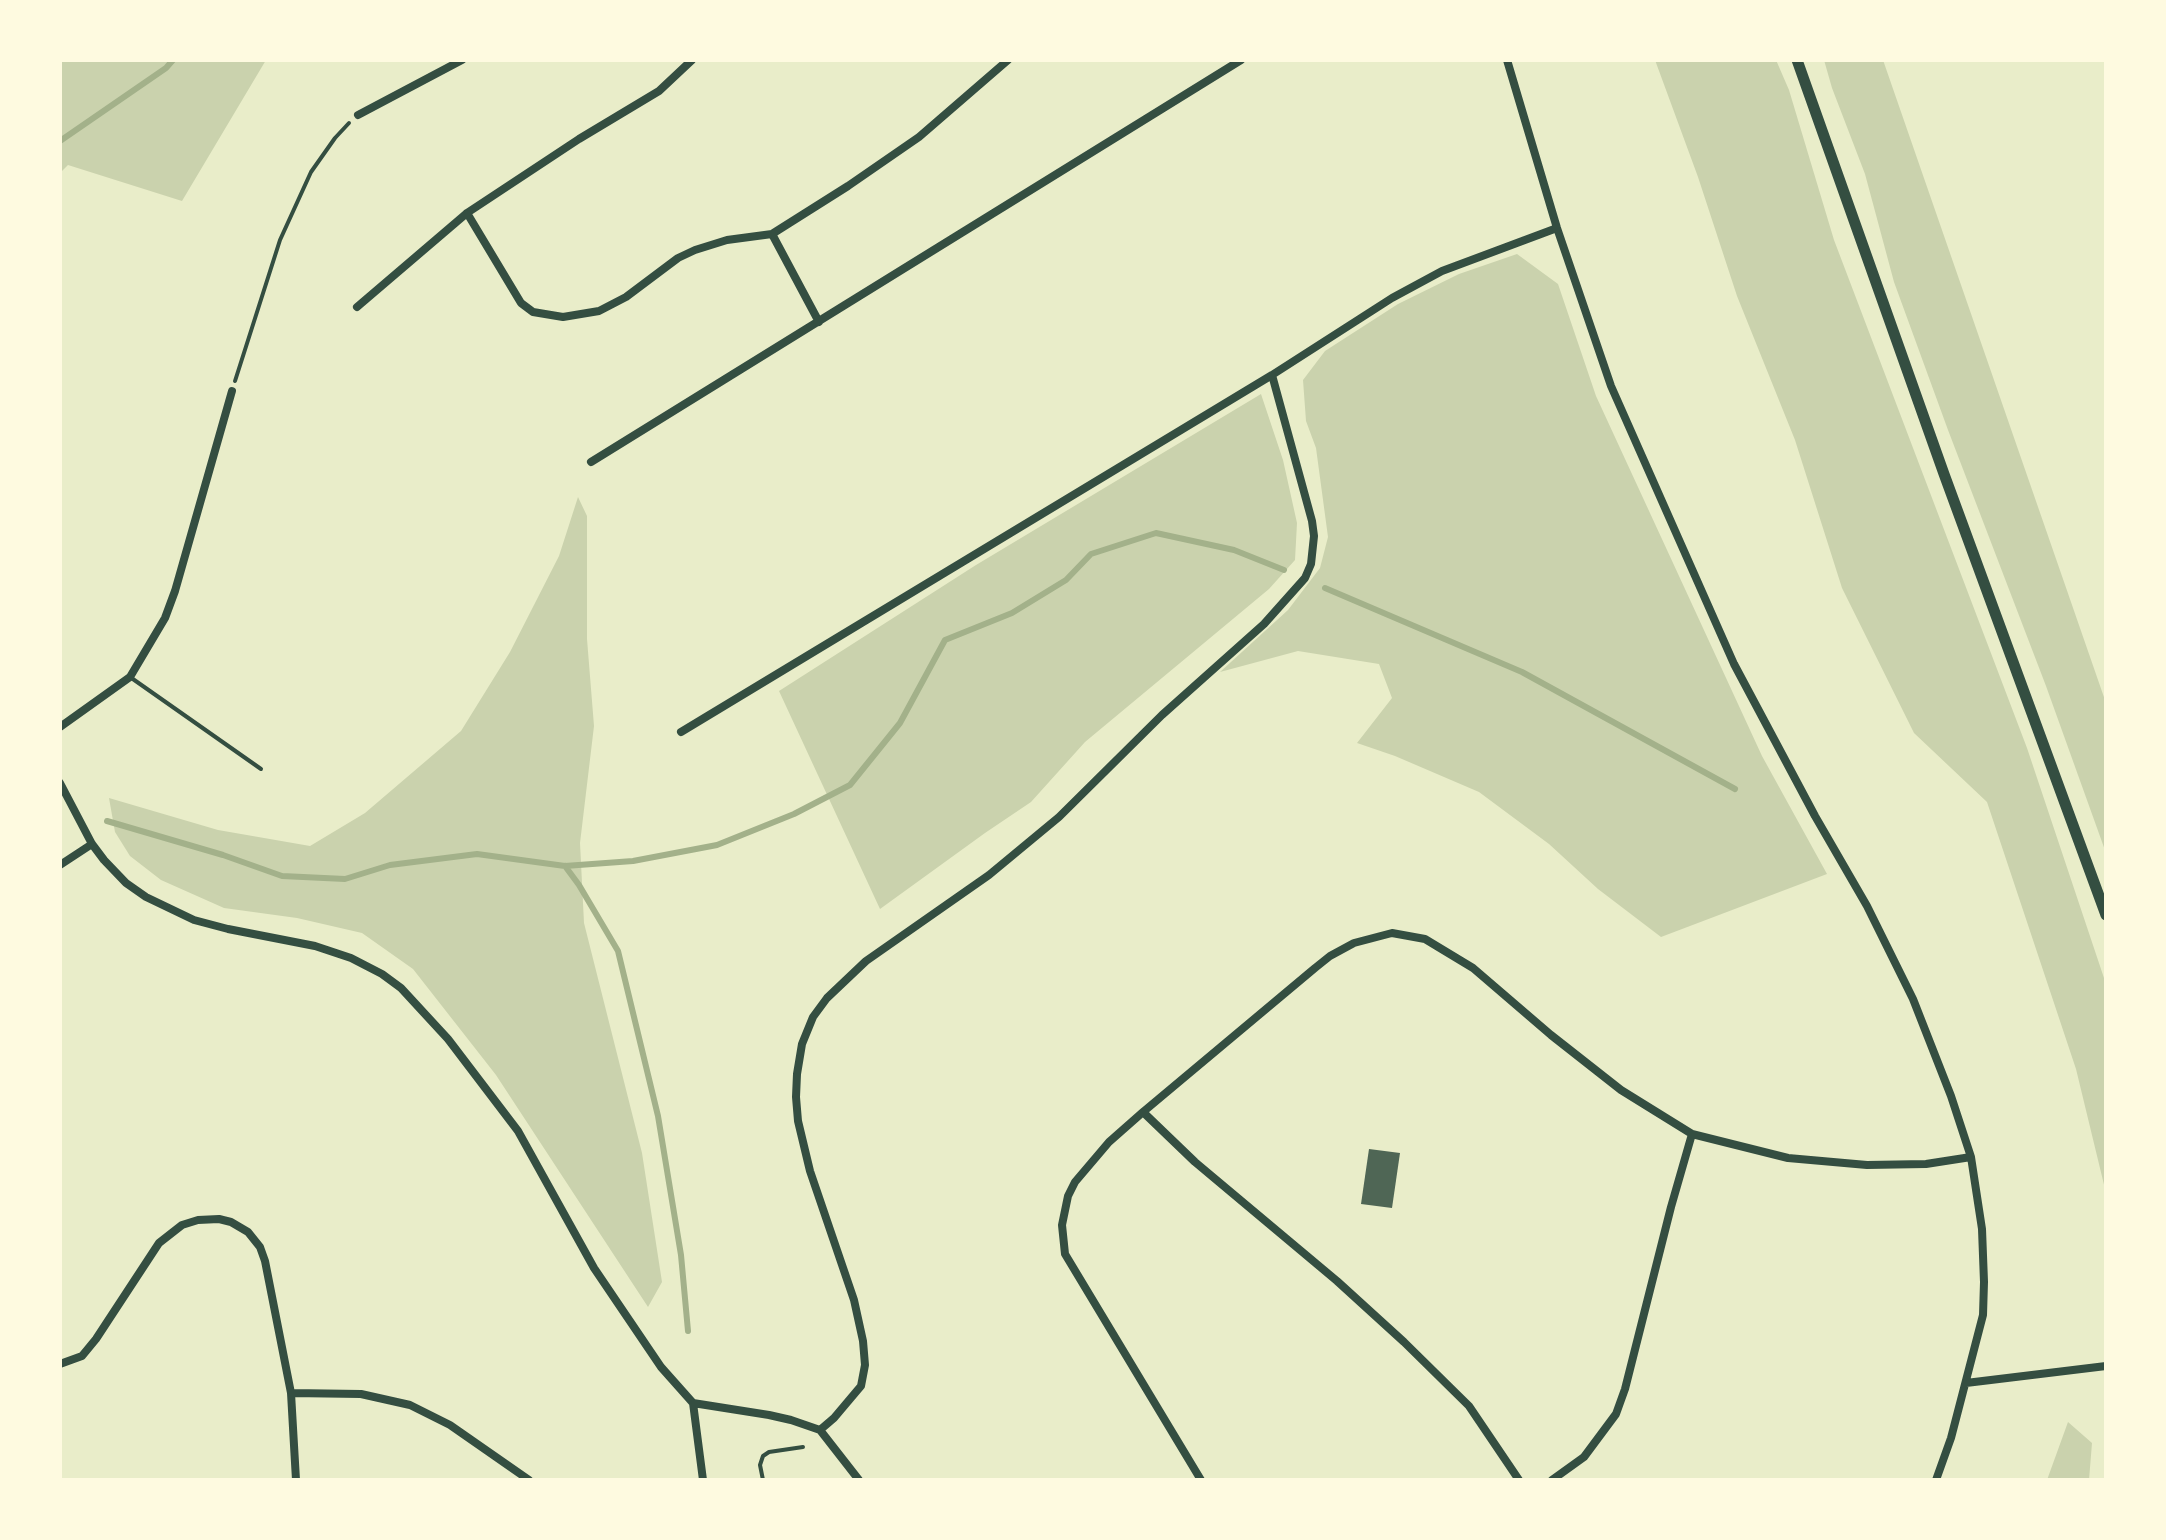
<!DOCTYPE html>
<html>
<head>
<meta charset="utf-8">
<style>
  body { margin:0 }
  #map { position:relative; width:2166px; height:1540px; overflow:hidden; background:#e9edc9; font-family:"Varela Round",sans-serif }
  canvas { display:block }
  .frame { position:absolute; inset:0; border:62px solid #fefae0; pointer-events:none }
</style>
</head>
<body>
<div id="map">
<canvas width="2166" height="1540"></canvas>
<div class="frame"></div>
</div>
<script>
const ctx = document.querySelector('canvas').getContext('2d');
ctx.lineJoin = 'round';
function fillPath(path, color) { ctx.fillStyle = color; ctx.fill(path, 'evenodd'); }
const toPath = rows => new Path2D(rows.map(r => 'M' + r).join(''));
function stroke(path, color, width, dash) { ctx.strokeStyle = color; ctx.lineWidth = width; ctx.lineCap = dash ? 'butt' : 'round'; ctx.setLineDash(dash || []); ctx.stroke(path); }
const green = toPath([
  [60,60,266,60,182,201,68,165,60,173],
  [1655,60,1776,60,1789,90,1834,240,2027,748,2106,984,2106,1193,2076,1069,1987,802,1914,733,1842,588,1795,440,1737,296,1698,177],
  [1824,60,1883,60,2106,703,2106,853,2046,686,1948,430,1894,282,1865,174,1832,88],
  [1517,254,1558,284,1596,396,1762,756,1827,874,1661,937,1598,889,1549,844,1479,792,1395,756,1357,743,1392,698,1379,664,1298,651,1220,672,1288,610,1320,568,1328,537,1316,448,1306,421,1303,380,1325,351,1398,304,1459,274],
  [1261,394,1283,460,1297,523,1295,560,1269,589,1085,742,1031,802,985,833,880,909,779,691,976,565],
  [578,497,587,516,587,639,594,726,580,843,584,923,642,1153,662,1282,648,1307,496,1075,413,969,362,933,297,918,224,908,161,880,130,856,115,832,109,798,218,830,310,846,365,813,461,731,510,652,559,556],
  [2068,1422,2092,1443,2089,1480,2047,1480]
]);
const stream = toPath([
  [60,141,166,68,173,60],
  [1325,588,1522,672,1735,789],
  [107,821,223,855,282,876,345,879,390,865,477,854,565,866,633,861,717,845,794,814,850,785,900,723,945,640,1012,613,1066,580,1091,554,1156,533,1234,550,1284,570],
  [565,866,579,885,618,951,658,1116,681,1255,688,1331]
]);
const building = toPath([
  [1369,1149,1400,1153,1392,1208,1361,1204]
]);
const path = toPath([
  [235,381,280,240,311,172,335,138,349,123]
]);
const service = toPath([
  [130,677,261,769],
  [763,1480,760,1465,763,1456,769,1452,803,1447]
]);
const minor = toPath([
  [1507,60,1557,228,1611,386,1734,664,1815,816,1867,906,1913,999,1951,1096,1971,1157,1982,1229,1984,1282,1983,1315,1951,1438,1936,1480],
  [358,115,462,60],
  [467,213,521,303,533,312,563,317,599,311,626,297,678,258,695,250,727,240,772,234,848,186,919,137,1008,60],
  [772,234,819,322],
  [357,307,467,213,579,139,659,91,692,60],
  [591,462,1241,60],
  [60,727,130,677,165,618,175,591,232,391],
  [681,732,1272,375,1392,298,1442,271,1557,228],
  [60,783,92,844,104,860,126,883,146,897,194,920,228,929,315,946,351,958,382,974,401,988,448,1039,518,1131,594,1268,661,1367,693,1403,769,1415,791,1420,820,1430,859,1480],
  [60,865,92,844],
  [1143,1112,1195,1162,1337,1281,1404,1342,1469,1406,1519,1480],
  [60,1364,82,1356,96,1339,159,1243,182,1225,198,1220,219,1219,231,1222,248,1232,260,1247,265,1261,291,1393,296,1480],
  [1966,1383,2106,1366],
  [291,1393,361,1394,410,1405,450,1425,529,1480],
  [693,1403,703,1480],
  [820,1430,834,1418,861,1386,865,1365,863,1341,854,1300,810,1171,798,1121,796,1097,797,1074,802,1044,813,1017,827,998,866,961,989,875,1059,817,1162,715,1264,624,1305,578,1311,564,1314,536,1312,521,1272,375],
  [1201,1480,1065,1254,1062,1225,1068,1196,1075,1182,1109,1142,1143,1112,1315,968,1330,956,1354,943,1392,933,1425,939,1473,968,1551,1035,1621,1090,1692,1134,1788,1158,1867,1165,1926,1164,1971,1157],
  [1552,1480,1584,1457,1616,1414,1625,1389,1671,1207,1692,1134]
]);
const secondary = toPath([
  [1797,60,1944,474,2106,915]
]);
fillPath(green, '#cad2ad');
stroke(stream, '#a3b18a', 6);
fillPath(building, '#4f6655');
stroke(path, '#344e41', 4);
stroke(service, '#344e41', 4);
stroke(minor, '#344e41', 8);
stroke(secondary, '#344e41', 11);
</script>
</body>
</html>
